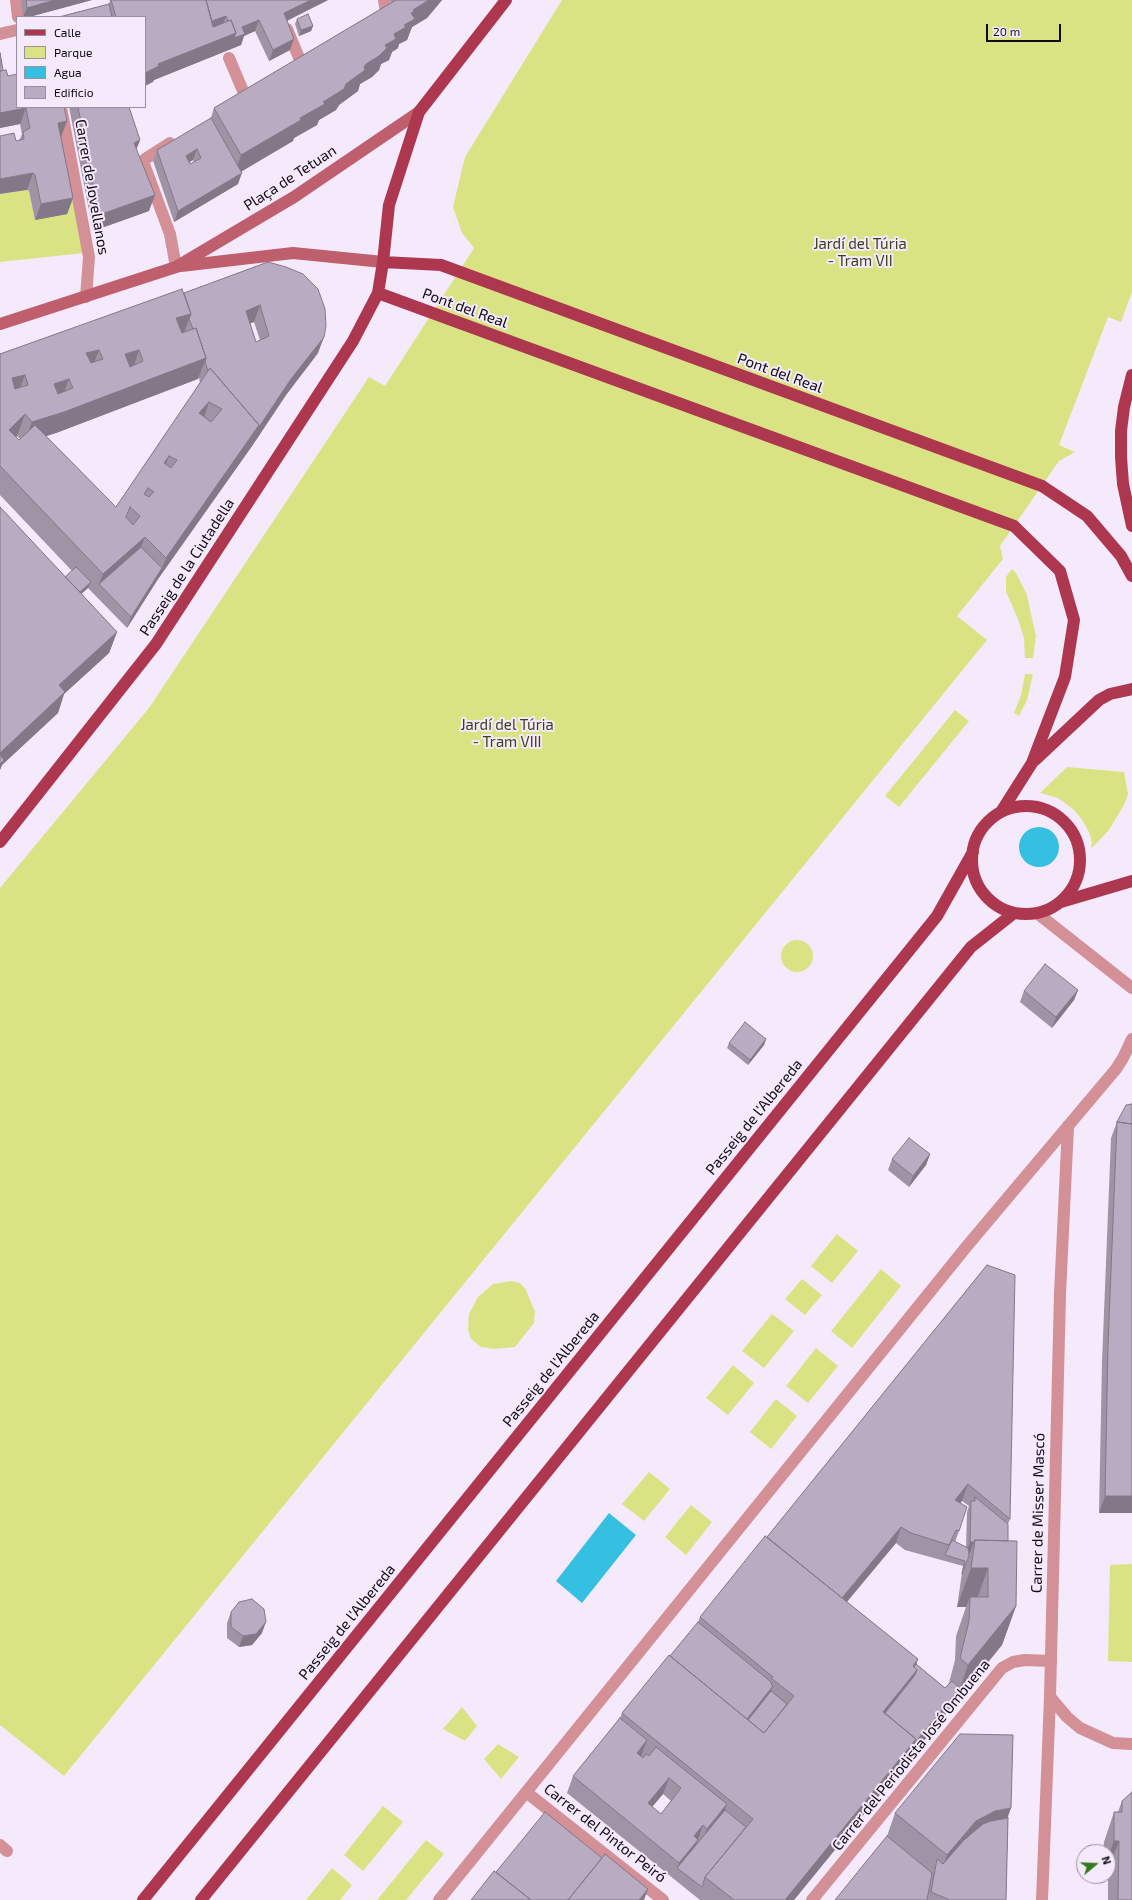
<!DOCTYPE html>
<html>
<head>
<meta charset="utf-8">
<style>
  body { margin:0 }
  #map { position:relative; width:1132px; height:1900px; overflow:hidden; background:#f5e9fc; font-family:"Exo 2",sans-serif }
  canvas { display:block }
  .legend { position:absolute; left:16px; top:16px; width:130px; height:92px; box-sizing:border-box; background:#f5e9fc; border:1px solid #99909f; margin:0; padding:5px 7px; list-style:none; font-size:12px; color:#100b13 }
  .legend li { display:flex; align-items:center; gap:8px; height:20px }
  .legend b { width:20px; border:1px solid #99909f }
  .north { position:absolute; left:1076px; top:1844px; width:40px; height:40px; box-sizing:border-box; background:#f5e9fc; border:1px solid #99909f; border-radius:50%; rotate:71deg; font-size:11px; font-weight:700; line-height:16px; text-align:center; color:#100b13 }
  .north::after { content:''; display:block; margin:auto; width:14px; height:18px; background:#337a1d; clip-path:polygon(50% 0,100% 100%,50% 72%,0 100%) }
  .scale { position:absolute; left:986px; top:24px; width:75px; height:18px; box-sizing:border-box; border:2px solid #100b13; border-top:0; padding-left:5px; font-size:12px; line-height:14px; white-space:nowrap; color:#100b13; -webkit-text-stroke:3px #f5e9fc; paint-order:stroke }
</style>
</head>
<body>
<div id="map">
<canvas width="1132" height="1900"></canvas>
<ul class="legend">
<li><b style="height:5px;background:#ae3750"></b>Calle</li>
<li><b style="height:11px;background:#dae384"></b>Parque</li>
<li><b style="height:11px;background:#35c0e1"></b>Agua</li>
<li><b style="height:11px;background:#b9abc1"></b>Edificio</li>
</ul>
<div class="north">N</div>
<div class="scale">20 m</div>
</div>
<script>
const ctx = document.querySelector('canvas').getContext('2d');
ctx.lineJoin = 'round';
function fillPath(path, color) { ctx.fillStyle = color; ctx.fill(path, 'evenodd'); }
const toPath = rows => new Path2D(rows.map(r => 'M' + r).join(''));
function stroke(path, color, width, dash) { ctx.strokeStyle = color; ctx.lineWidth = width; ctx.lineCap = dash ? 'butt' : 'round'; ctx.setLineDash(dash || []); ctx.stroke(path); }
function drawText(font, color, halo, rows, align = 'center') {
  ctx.font = font + ' "Exo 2",sans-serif'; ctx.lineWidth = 4; ctx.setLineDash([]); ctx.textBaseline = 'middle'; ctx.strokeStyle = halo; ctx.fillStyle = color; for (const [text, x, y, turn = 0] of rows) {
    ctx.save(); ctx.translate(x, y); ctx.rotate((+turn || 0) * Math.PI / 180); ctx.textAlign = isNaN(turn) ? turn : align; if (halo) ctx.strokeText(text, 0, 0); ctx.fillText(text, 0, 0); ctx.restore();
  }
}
const green = toPath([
  [562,0,1132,0,1132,292,1121,322,1108,317,1059,445,1075,452,1059,461,1000,546,1003,559,957,616,987,640,64,1776,0,1725,0,888,149,708,369,377,385,386,474,248,462,233,453,207,465,157],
  [61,137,84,253,0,262,0,194,27,190,29,191,35,220],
  [1012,569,1016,573,1027,595,1032,619,1036,636,1033,658,1025,658,1024,638,1018,619,1006,592,1006,577],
  [1025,674,1033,674,1027,700,1019,716,1014,713,1021,695],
  [955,710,969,721,899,807,885,796],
  [1067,767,1124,772,1128,794,1125,803,1109,830,1092,848,1091,847,1092,843,1090,834,1083,821,1074,810,1058,798,1040,793],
  '781 956a16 16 0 1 1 32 0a16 16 0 1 1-32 0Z',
  [837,1234,858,1251,832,1283,811,1266],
  [881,1269,901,1286,852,1348,831,1331],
  [802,1279,822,1295,805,1315,785,1299],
  [511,1281,520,1283,526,1290,535,1312,534,1323,515,1347,494,1349,481,1347,471,1339,468,1330,469,1314,478,1297,493,1284],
  [772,1314,794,1331,764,1368,742,1351],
  [816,1348,838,1366,808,1403,786,1386],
  [733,1365,754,1383,728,1415,706,1398],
  [776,1399,797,1416,771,1449,750,1432],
  [649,1472,670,1489,644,1521,622,1504],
  [691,1505,712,1522,686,1555,665,1537],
  [1132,1564,1132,1662,1108,1661,1110,1565],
  [462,1707,477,1726,465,1741,443,1729],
  [498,1744,519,1757,501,1779,484,1759],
  [383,1806,403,1822,363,1871,344,1855],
  [426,1840,444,1854,406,1900,377,1900],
  [332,1868,352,1885,340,1900,306,1900]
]);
const water = toPath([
  '1019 847a20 20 0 1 1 40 0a20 20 0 1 1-40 0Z',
  [609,1513,636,1535,582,1603,556,1581]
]);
const pedestrian = toPath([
  [16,0,18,17],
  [378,19,386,13,384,0],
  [287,29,302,65],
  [229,58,246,98],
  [61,107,89,257,86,297],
  [170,143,145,159,144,164,170,234,176,267],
  [0,1845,7,1851]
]);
const minor = toPath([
  [0,34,17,30],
  [1037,913,1132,988],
  [1050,1697,1067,1717,1080,1728,1113,1743,1132,1744],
  [526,1792,663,1900],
  [439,1900,967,1246,1116,1069,1123,1058,1132,1039],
  [812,1900,1002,1668,1013,1662,1025,1660,1051,1661]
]);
const tertiary = toPath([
  [1042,1900,1050,1697,1060,1294,1068,1126]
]);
const secondary = toPath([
  [181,266,293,253,383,262],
  [0,324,176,267,294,197,419,112]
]);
const primary = toPath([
  [383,262,441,265,1042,486,1087,516,1121,556,1132,576],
  [378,293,1014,526,1060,571,1074,620,1065,677,1032,763,1001,812],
  [1132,375,1124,407,1121,431,1121,457,1123,484,1132,526],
  [1035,760,1099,700,1110,694,1132,689],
  '972 860a54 54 0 1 1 108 0a54 54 0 1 1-108 0Z',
  [0,842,156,644,353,341,378,293,383,262,389,205,419,112,506,0],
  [1061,902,1132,881],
  [143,1900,937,916,973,852],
  [201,1900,971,947,1014,913]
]);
const wall = toPath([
  [21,0,92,0,29,17,23,17],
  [110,0,328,0,287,21,290,50,269,61,255,31,244,36,241,45,154,80,153,82,145,17,59,17,109,4],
  [390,0,442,0,427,18,412,27,407,40,399,44,398,48,392,52,389,60,381,64,379,70,372,77,360,84,358,91,339,105,336,110,319,120,317,125,294,138,293,141,241,171,238,184,174,222,153,161,157,150,211,118,214,108,391,3],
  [193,160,194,162,190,164,189,162],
  [297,19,313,26,311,31,299,36,295,24],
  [0,53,3,70,8,76,64,107,61,137,73,198,67,214,35,220,29,191,27,190,16,141,19,141,22,134,20,124,0,128],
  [69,107,129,107,140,140,136,149,149,211,93,231],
  [268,262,318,353,286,395,252,446,158,579,127,628,88,588,81,594,117,632,109,653,64,694,58,713,2,765,0,770,0,507,65,577,72,571,0,495,0,354,184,293],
  [254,322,260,340,256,342,250,323],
  [199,378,200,383,116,507,46,436,56,433],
  [17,436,20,439,19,440,16,437],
  [1078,990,1074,1000,1052,1028,1020,1002,1024,991],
  [766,1039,764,1045,748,1065,727,1048,729,1043],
  [1132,1104,1132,1513,1099,1513,1102,1362,1111,1138,1117,1122],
  [930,1154,926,1165,909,1187,888,1170,892,1159],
  [987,1265,1010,1519,1008,1524,1008,1541,1016,1606,1002,1645,794,1900,700,1900,567,1793,573,1776,620,1718,622,1713,670,1656,698,1622,700,1617,767,1537],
  [962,1501,969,1506,967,1512,966,1547,955,1542,959,1531,960,1503],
  [896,1543,905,1550,963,1566,957,1607,966,1607,956,1636,955,1660,949,1683,945,1688,916,1664,918,1659,847,1602],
  [663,1794,671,1801,661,1814,652,1807],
  [231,1612,262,1633,252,1645,239,1647,227,1638,227,1623],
  [1122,1801,1132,1900,1108,1900,1108,1852,1103,1852,1104,1842,1114,1812,1118,1812],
  [895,1813,1008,1818,1006,1900,835,1900,887,1836]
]);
const shadedWall = toPath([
  [55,0,92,0,29,17,23,17,27,8],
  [311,0,328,0,280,24,284,13],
  [429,0,442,0,427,18,412,27,407,40,399,44,398,48,392,52,389,60,381,64,379,70,372,77,360,84,358,91,339,105,336,110,319,120,317,125,294,138,293,141,234,176,241,155,300,118,346,84,385,45,394,34,404,25,413,10],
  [226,16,222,27,205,33,209,22],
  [259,20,255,31,244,36,241,45,154,80,153,82,145,86,145,73,158,64],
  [313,26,311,31,299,36,301,30],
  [294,39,290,50,269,61,273,50],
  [26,108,20,124,0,128,0,113],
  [67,121,61,137,58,123],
  [140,140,134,156,134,143],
  [197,149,193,160,182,167,186,156],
  [33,173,27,190,0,194,0,179],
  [242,173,238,184,174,222,178,211],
  [155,195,149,211,93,231,99,215],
  [73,198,67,214,35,220,41,204],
  [260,305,254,322,240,327,246,311],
  [191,314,183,335,176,318],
  [324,337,318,353,286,395,252,446,257,430,291,379],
  [99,350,91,371,86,353],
  [139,350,132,372,125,354],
  [206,358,198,379,56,433,24,443,32,422],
  [25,375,17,396,4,399,12,378],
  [69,379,61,400,46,405,54,384],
  [209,402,202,423,199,413],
  [25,414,17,436,2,451,9,430],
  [259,425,252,446,158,579,127,628,131,617,162,568,166,558],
  [169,456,161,477,164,463],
  [145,537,137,558,99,584,103,574],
  [91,582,88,588,67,607,69,602],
  [117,632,109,653,64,694,58,713,2,765,0,770,0,753,59,685],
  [1078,990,1074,1000,1052,1028,1056,1017],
  [766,1039,764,1045,748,1065,750,1060],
  [930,1154,926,1165,909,1187,913,1176],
  [968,1484,962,1501,949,1517,955,1500],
  [1105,1496,1132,1496,1132,1513,1099,1513],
  [901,1527,896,1543,833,1618,839,1602],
  [970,1542,974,1542,970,1553,966,1553],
  [971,1568,988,1568,974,1607,970,1597,966,1607,957,1607],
  [1016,1606,1002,1645,794,1900,785,1900,916,1739,960,1688,968,1665],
  [266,1622,262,1633,252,1645,239,1647,243,1636],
  [918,1659,913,1673,917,1670,909,1691,886,1721,883,1712,913,1666],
  [773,1686,767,1702,745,1730,744,1723],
  [647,1740,641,1756,631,1769,637,1753],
  [669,1778,663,1794,642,1819,648,1803],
  [727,1804,721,1820,701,1845,707,1829],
  [1011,1808,997,1847,962,1860,933,1894,947,1855,976,1821,995,1811],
  [703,1825,692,1856,677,1868,679,1863,694,1836],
  [1114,1841,1119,1841,1108,1871,1108,1857],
  [648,1889,644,1900,639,1900]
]);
const building = toPath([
  [26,0,55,0,27,8,26,0],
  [111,0,206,0,213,27,231,20,236,33,158,64,159,66,145,73,145,17,116,17,111,0],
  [206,0,311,0,284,13,294,39,273,50,259,20,242,27,245,34,234,38,236,33,231,20,228,21,226,16,212,21,206,0],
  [396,0,429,0,413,10,414,12,411,13,415,19,404,25,406,27,394,34,396,39,385,45,387,48,379,56,366,64,364,67,365,70,346,84,344,89,323,102,325,104,300,118,301,120,241,155,214,108,396,0],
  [109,4,112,17,59,17,109,4],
  [308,14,313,26,301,30,297,19,308,14],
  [0,53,3,70,0,71,0,53],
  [6,70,8,76,17,74,17,107,64,107,67,121,58,123,73,198,41,204,35,175,33,173,0,179,0,136,14,133,16,141,24,139,23,132,30,128,26,108,0,113,0,71,6,70],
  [78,107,129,107,140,140,134,143,155,195,99,215,78,107],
  [211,118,242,173,178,211,157,150,211,118],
  [197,149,201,158,190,164,186,156,197,149],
  [268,262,286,267,303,274,318,289,325,309,326,326,324,337,291,379,257,430,259,425,210,368,208,371,205,362,206,358,196,328,193,329,189,319,191,314,184,293,268,262],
  [260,305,269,336,256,342,246,311,260,305],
  [182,289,191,314,176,318,182,333,196,328,206,358,64,412,32,422,25,414,9,430,19,440,35,425,116,507,210,368,259,425,166,558,145,537,103,574,0,466,0,354,182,289],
  [99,350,103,359,91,363,86,353,99,350],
  [139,350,143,361,130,367,125,354,139,350],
  [25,375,28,385,15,389,12,378,25,375],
  [69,379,73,388,58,394,54,384,69,379],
  [209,402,222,409,211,422,199,413,209,402],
  [169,456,177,460,171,468,164,463,169,456],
  [148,488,154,492,149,497,144,494,148,488],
  [130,507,140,516,133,525,126,517,130,507],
  [0,507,117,632,59,685,65,692,0,753,0,507],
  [141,547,162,568,131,617,99,584,141,547],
  [76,567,91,582,80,592,65,577,76,567],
  [0,755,4,760,0,764,0,755],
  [1045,964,1078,990,1056,1017,1024,991,1045,964],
  [745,1022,766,1039,750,1060,729,1043,745,1022],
  [1132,1104,1132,1124,1117,1122,1126,1105,1132,1104],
  [1117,1122,1132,1124,1132,1496,1105,1496,1108,1345,1117,1122],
  [909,1138,930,1154,913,1176,892,1159,909,1138],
  [987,1265,1015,1275,1010,1519,968,1484,955,1500,967,1507,959,1531,956,1530,949,1545,911,1533,901,1527,842,1598,767,1537,987,1265],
  [975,1497,1008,1524,1008,1541,975,1540,974,1542,970,1542,971,1501,975,1501,975,1497],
  [765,1536,918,1659,913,1666,917,1670,883,1712,916,1739,785,1900,734,1900,705,1877,753,1819,622,1713,669,1655,764,1733,794,1696,772,1679,773,1677,700,1617,765,1536],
  [952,1540,968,1548,969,1556,962,1574,965,1561,945,1555,952,1540],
  [975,1540,1017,1541,1016,1606,968,1665,960,1658,969,1621,970,1597,988,1597,988,1568,971,1568,975,1540],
  [252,1599,264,1609,266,1622,256,1634,243,1636,231,1627,231,1612,239,1602,252,1599],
  [698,1622,771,1682,771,1684,773,1686,747,1719,670,1656,698,1622],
  [916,1664,945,1688,952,1681,960,1688,914,1744,916,1739,885,1713,915,1675,917,1670,914,1667,916,1664],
  [771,1691,787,1704,764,1733,748,1720,771,1691],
  [620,1718,647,1740,637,1753,643,1758,646,1754,649,1756,656,1747,727,1804,707,1829,703,1825,694,1836,698,1840,679,1863,573,1776,620,1718],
  [669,1778,681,1788,661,1814,648,1803,669,1778],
  [960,1734,1013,1735,1011,1808,995,1811,976,1821,947,1855,895,1813,960,1734],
  [1132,1792,1132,1900,1118,1900,1119,1841,1114,1841,1114,1812,1122,1812,1122,1801,1132,1792],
  [725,1810,746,1827,705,1877,702,1887,677,1868,725,1810],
  [545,1812,602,1858,568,1900,531,1900,496,1872,545,1812],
  [1008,1818,1006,1900,950,1900,931,1892,937,1859,943,1864,964,1840,983,1824,991,1821,1008,1818],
  [887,1836,932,1873,927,1900,835,1900,887,1836],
  [605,1854,648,1889,639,1900,568,1900,605,1854],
  [494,1871,531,1900,471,1900,494,1871]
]);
const streetNames = [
  ["Plaça de Tetuan",290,178,-33],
  ["Carrer de Jovellanos",92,187,80],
  ["Pont del Real",465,308,20],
  ["Pont del Real",780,373,20],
  ["Passeig de la Ciutadella",187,567,-57],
  ["Passeig de l'Albereda",754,1117,-51],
  ["Passeig de l'Albereda",551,1369,-51],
  ["Carrer de Misser Mascó",1038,1513,-89],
  ["Passeig de l'Albereda",347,1622,-51],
  ["Carrer del Periodista José Ombuena",911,1755,-51],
  ["Carrer del Pintor Peiró",605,1833,38]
];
const parkNames = [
  ["Jardí del Túria",860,244],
  ["- Tram VII",860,261],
  ["Jardí del Túria",507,725],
  ["- Tram VIII",507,742]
];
fillPath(green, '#dae384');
fillPath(water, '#35c0e1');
stroke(pedestrian, '#d39097', 12);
stroke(minor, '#d39097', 12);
stroke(tertiary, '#d39097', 12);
stroke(secondary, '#bf5f6d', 12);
stroke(primary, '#ae3750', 12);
fillPath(wall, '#9f93a6');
fillPath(shadedWall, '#827887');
fillPath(building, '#b9abc1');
stroke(building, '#827887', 1);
drawText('15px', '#100b13', '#f5e9fc', streetNames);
drawText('15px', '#3c4017', '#f5e9fc', parkNames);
</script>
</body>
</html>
